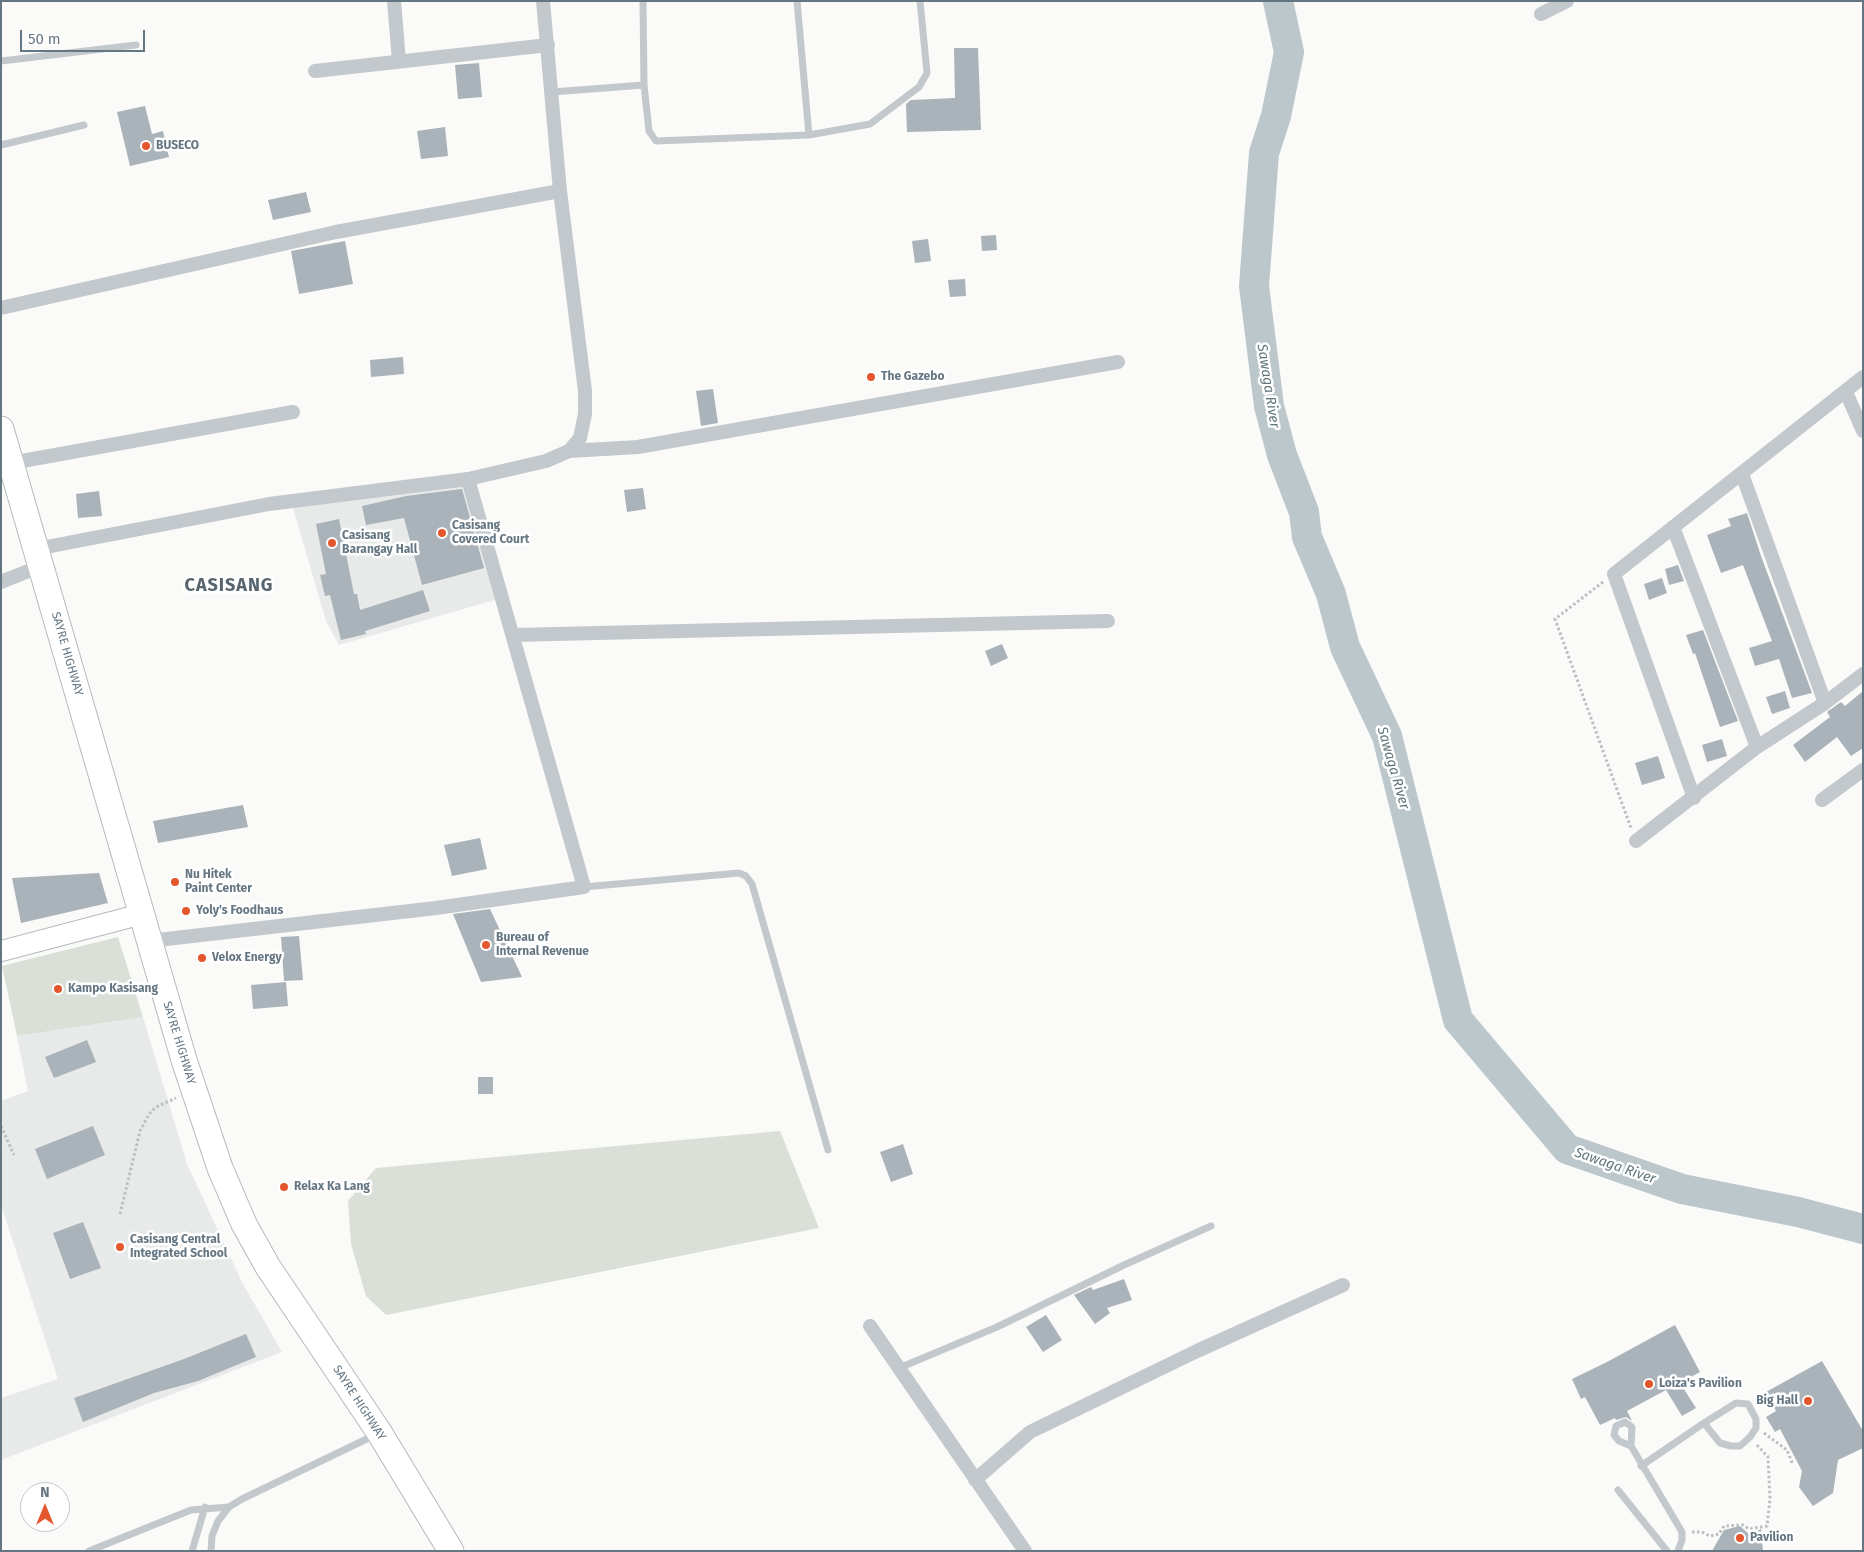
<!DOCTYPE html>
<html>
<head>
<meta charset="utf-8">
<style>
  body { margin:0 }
  #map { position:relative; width:1864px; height:1552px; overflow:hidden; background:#fafaf8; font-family:"Fira Sans",sans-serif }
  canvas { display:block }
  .frame { position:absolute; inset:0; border:2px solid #657683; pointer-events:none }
  .north { position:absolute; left:20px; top:1482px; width:50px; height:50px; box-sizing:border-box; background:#fff; border:1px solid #c1c8cd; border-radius:50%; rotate:0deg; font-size:14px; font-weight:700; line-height:20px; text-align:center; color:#657683 }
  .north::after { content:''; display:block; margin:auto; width:18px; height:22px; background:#e4572e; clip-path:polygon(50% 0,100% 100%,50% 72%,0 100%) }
  .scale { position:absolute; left:20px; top:30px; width:125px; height:22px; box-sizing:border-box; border:2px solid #657683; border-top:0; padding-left:6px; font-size:15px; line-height:18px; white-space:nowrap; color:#657683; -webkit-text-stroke:4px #fff; paint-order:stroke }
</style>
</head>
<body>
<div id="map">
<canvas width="1864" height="1552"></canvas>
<div class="frame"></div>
<div class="north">N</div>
<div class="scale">50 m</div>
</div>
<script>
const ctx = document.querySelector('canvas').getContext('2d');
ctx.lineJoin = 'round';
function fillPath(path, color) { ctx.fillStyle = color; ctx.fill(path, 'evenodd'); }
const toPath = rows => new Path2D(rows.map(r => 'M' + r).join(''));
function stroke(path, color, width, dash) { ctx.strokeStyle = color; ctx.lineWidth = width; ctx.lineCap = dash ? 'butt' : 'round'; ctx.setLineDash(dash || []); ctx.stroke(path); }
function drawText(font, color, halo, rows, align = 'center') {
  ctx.font = font + ' "Fira Sans",sans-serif'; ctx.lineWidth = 5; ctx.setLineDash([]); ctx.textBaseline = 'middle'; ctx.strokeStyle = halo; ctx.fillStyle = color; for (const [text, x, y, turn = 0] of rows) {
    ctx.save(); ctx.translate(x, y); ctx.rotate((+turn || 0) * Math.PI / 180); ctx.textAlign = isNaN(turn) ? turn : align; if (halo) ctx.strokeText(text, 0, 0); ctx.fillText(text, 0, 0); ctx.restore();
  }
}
const built = toPath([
  [468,480,498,599,339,645,326,621,293,508],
  [143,1017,187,1164,242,1282,282,1352,1,1460,1,1398,58,1379,1,1205,1,1101,28,1091,17,1036]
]);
const green = toPath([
  [118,937,143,1017,17,1036,2,966],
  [780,1131,819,1228,386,1315,366,1296,351,1244,348,1201,376,1168]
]);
const river = toPath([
  [1278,1,1289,52,1276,116,1264,153,1254,286,1269,406,1282,455,1304,512,1307,537,1331,594,1345,647,1387,736,1458,1020,1567,1149,1682,1189,1798,1212,1863,1229]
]);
const building = toPath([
  [954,48,978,48,981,130,907,132,906,104,911,100,955,98],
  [479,63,482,97,458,99,455,65],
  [145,106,152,134,163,131,169,157,130,166,117,112],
  [445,127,448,156,421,159,417,131],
  [306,192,311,212,273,220,268,200],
  [996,235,997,250,982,251,981,236],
  [928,239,931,261,915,263,912,241],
  [345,241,353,284,299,294,291,251],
  [965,279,966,296,950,297,948,280],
  [403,357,404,374,371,377,370,360],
  [713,389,718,423,701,426,696,391],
  [643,488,646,509,627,512,624,490],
  [462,489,484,568,422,585,404,518,366,525,362,506,406,496],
  [99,491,102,516,78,518,76,494],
  [1747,513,1761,556,1812,693,1792,698,1779,659,1755,666,1749,648,1772,641,1743,565,1721,573,1712,549,1707,535,1731,526,1728,519],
  [339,519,354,594,357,594,360,610,423,590,430,611,365,631,366,634,341,640,330,595,325,596,320,575,326,574,316,524],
  [1678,565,1684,581,1669,585,1665,569],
  [1662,578,1667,593,1649,600,1644,584],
  [1703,630,1738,721,1720,727,1695,653,1693,654,1686,635],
  [1002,644,1008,658,991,666,985,651],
  [1785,691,1790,708,1772,714,1766,697],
  [1863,691,1863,748,1851,756,1837,737,1805,762,1793,745,1830,717,1827,712,1841,702,1845,706],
  [1722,739,1727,756,1707,762,1702,745],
  [1658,756,1665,778,1642,785,1635,763],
  [243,805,248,827,158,843,153,821],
  [480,838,487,869,452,876,444,845],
  [99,873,108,903,21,923,12,878],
  [490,909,522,977,481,982,453,914],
  [299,936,303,980,284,981,281,937],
  [286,982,288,1006,253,1009,251,985],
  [87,1040,96,1062,54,1078,45,1057],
  [478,1077,493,1077,493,1094,478,1094],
  [93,1126,105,1155,47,1179,35,1149],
  [903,1144,913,1174,891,1182,880,1152],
  [83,1222,101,1268,70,1279,53,1233],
  [1124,1279,1132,1300,1107,1308,1110,1313,1095,1324,1074,1295,1091,1287,1093,1290],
  [1046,1315,1062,1340,1043,1352,1026,1327],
  [1675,1325,1700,1372,1680,1383,1696,1408,1682,1416,1666,1390,1627,1411,1632,1421,1626,1417,1616,1420,1615,1418,1600,1425,1585,1397,1581,1399,1572,1379,1607,1362],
  [246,1334,256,1357,198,1381,154,1393,83,1422,74,1398,184,1359],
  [1822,1361,1863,1431,1863,1448,1838,1460,1833,1493,1813,1506,1799,1487,1802,1471,1780,1429,1775,1432,1766,1417,1776,1411,1766,1392],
  [1740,1526,1750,1535,1761,1529,1763,1551,1712,1551,1724,1530]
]);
const path = toPath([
  [1603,582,1555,619,1631,828],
  [1,1126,14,1155],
  [120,1214,140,1131,149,1114,156,1107,176,1098],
  [1764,1433,1787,1450,1793,1465],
  [1692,1532,1702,1532,1710,1536,1719,1534,1724,1526,1743,1525,1749,1529,1767,1526,1770,1499,1768,1457,1756,1444]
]);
const lane = toPath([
  [797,1,809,135],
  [1,61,136,45],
  [644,85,649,131,656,141,809,135,870,124,919,87,927,73,920,1],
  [552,92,644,85,643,1],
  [1,145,84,125],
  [584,887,739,873,746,876,752,884,828,1150],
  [899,1368,997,1327,1124,1265,1211,1226],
  [1631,1446,1632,1427,1625,1422,1616,1426,1614,1435,1619,1441,1631,1446,1682,1532,1682,1540,1678,1551],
  [1641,1466,1704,1423,1736,1403,1748,1404,1756,1419,1756,1428,1750,1437,1740,1446,1731,1446,1720,1443,1704,1423],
  [1618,1490,1667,1551],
  [89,1551,191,1510,229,1507],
  [192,1551,205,1507],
  [211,1551,212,1536,218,1521,229,1507,242,1499,375,1435]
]);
const street = toPath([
  [394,1,399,61],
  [1541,14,1567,1],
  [315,71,548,45],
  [1,308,336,232,560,191],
  [1846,392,1863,431],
  [569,451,638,447,1118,362],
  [11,463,293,412],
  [1742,474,1825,703],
  [1673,527,1757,747],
  [36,549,269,504,468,479,546,461,569,451,580,438,585,414,585,391,560,191,543,1],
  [1,582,41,566],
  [513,635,1108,621],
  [1694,798,1614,574,1863,377],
  [1822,800,1863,770],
  [1636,841,1757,747,1825,703,1863,674],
  [149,941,436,908,584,887,468,479],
  [870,1326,1025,1551],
  [975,1480,1030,1432,1197,1351,1343,1285]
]);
const secondary = toPath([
  [1,951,142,914]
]);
const highway = toPath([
  [1,429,184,1060,220,1168,244,1224,268,1267,379,1432,451,1551]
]);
const markers = [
  [146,146,5,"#e4572e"],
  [871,377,5,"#e4572e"],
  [442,533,5,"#e4572e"],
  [332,543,5,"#e4572e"],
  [175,882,5,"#e4572e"],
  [186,911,5,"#e4572e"],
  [486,945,5,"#e4572e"],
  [202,958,5,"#e4572e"],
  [58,989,5,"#e4572e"],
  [284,1187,5,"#e4572e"],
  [120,1247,5,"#e4572e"],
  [1649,1384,5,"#e4572e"],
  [1808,1401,5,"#e4572e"],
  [1740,1538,5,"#e4572e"]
];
const poiNames = [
  ["BUSECO",156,146],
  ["The Gazebo",881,377],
  ["Casisang",452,526],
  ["Covered Court",452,540],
  ["Casisang",342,536],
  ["Barangay Hall",342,550],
  ["Nu Hitek",185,875],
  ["Paint Center",185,889],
  ["Yoly's Foodhaus",196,911],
  ["Bureau of",496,938],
  ["Internal Revenue",496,952],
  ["Velox Energy",212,958],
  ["Kampo Kasisang",68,989],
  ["Relax Ka Lang",294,1187],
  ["Casisang Central",130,1240],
  ["Integrated School",130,1254],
  ["Loiza's Pavilion",1659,1384],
  ["Big Hall",1798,1401,"right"],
  ["Pavilion",1750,1538]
];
const streetNames = [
  ["SAYRE HIGHWAY",67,654,74],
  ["SAYRE HIGHWAY",179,1043,73],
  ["SAYRE HIGHWAY",359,1403,57]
];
const waterNames = [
  ["Sawaga River",1268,386,81],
  ["Sawaga River",1393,768,74],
  ["Sawaga River",1615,1166,19]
];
const districtNames = [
  ["CASISANG",229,586]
];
fillPath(built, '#e8e9e9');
fillPath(green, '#dadfd7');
stroke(river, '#bbc7cb', 30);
fillPath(building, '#aab3b9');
stroke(secondary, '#b3babf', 22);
stroke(highway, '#b4b9bd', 27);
stroke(path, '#bbbfc2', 3, [2.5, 2.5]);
stroke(lane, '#c3c8cc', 7);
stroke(street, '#c3c8cc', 14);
stroke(secondary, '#fff', 20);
stroke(highway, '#fff', 25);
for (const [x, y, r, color] of markers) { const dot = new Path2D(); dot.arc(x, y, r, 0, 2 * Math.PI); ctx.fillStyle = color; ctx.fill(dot); stroke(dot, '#fff', 2); }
drawText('bold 12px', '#657683', '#fff', poiNames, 'left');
drawText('12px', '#657683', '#fff', streetNames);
drawText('italic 14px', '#60757c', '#fff', waterNames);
ctx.letterSpacing = '1px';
drawText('bold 18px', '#57646e', '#fff', districtNames);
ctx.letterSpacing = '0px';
</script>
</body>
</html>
